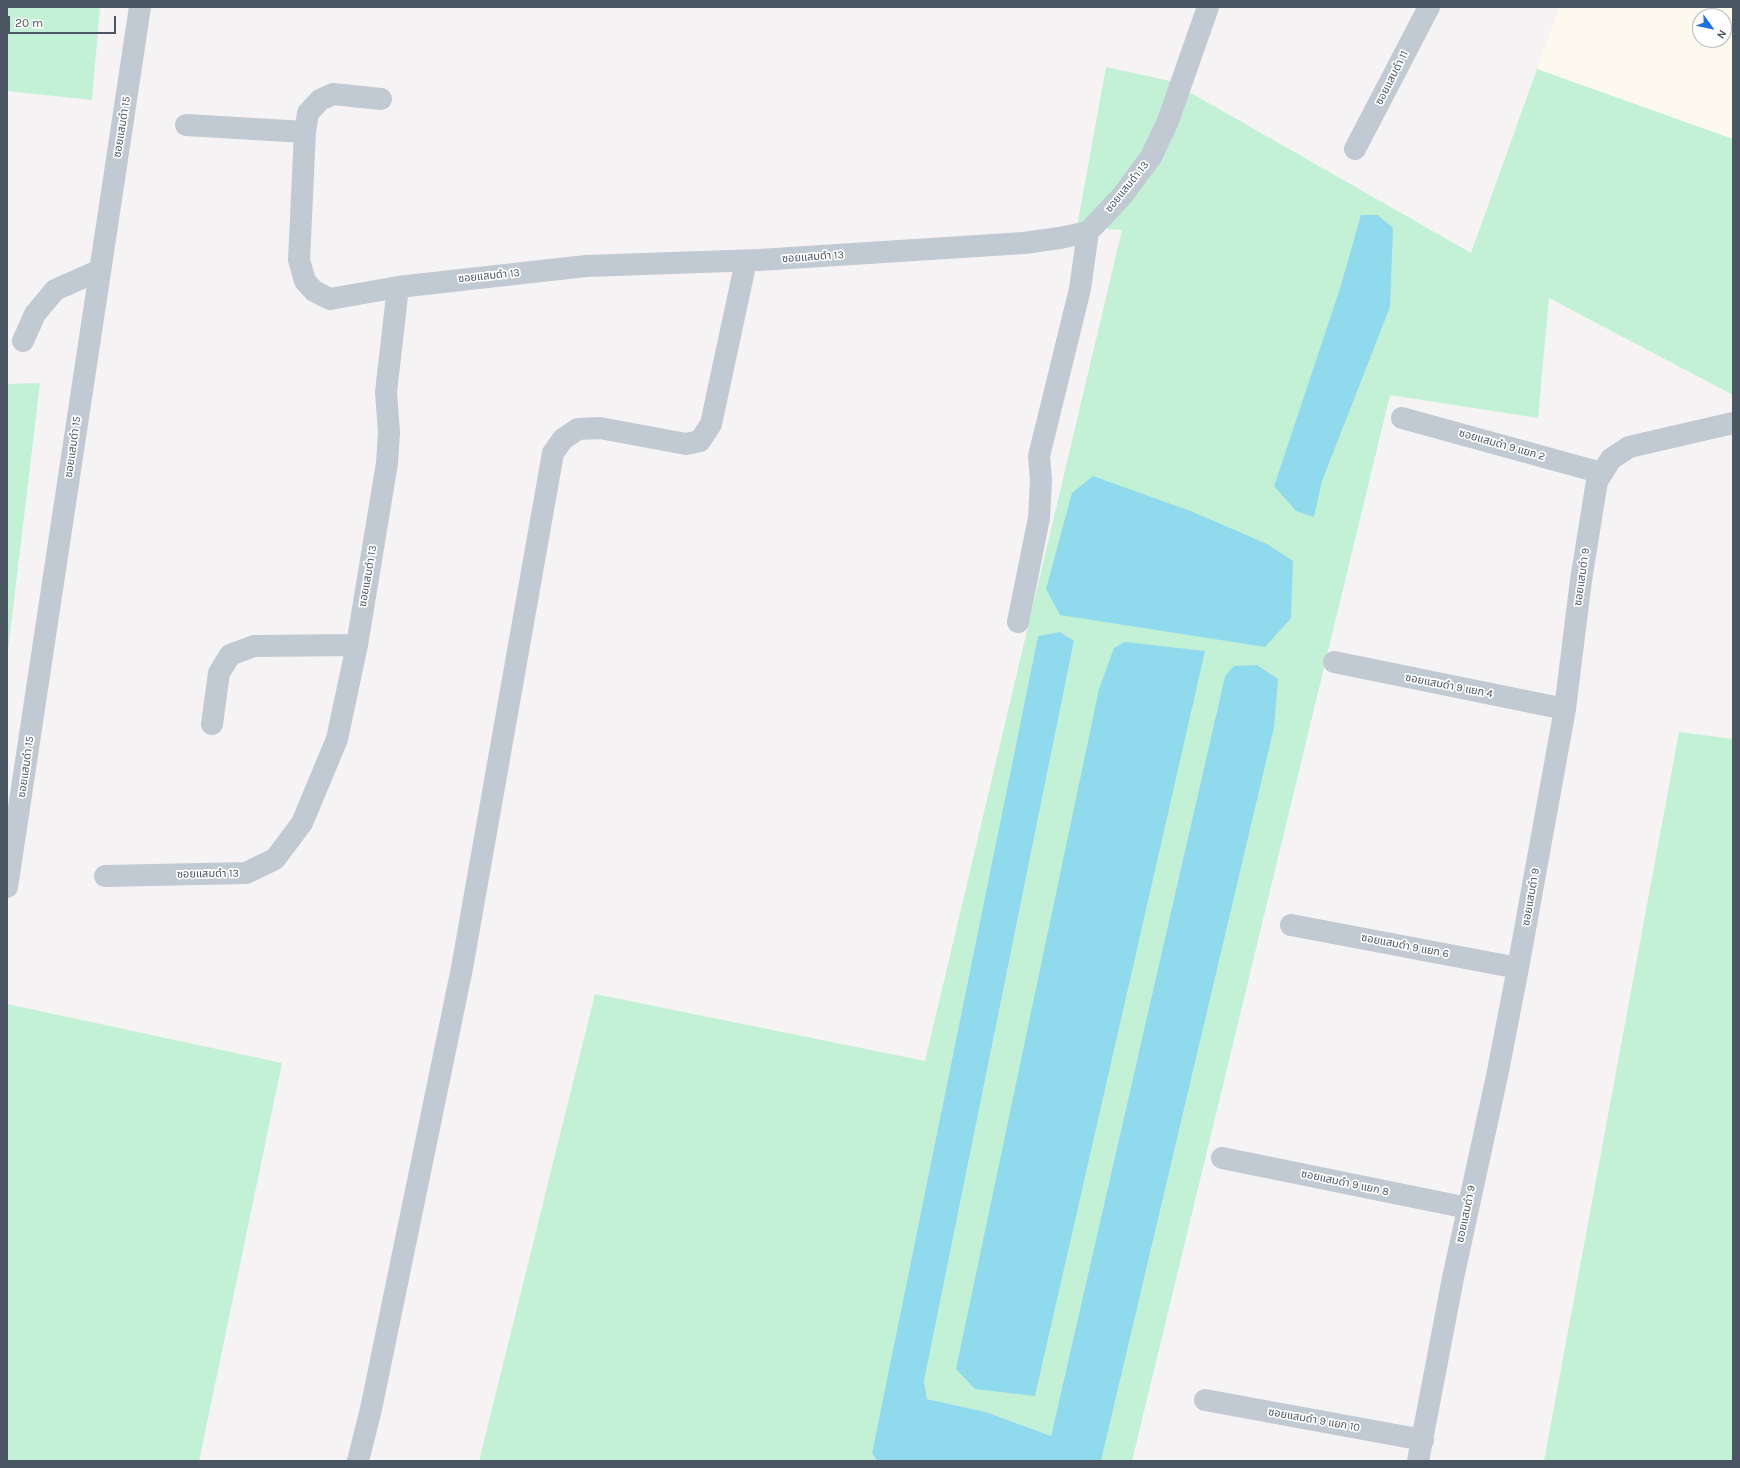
<!DOCTYPE html>
<html>
<head>
<meta charset="utf-8">
<style>
  body { margin:0 }
  #map { position:relative; width:1740px; height:1468px; overflow:hidden; background:#f5f3f3; font-family:Karla,sans-serif }
  canvas { display:block }
  .frame { position:absolute; inset:0; border:8px solid #4a5661; pointer-events:none }
  .north { position:absolute; left:1692px; top:8px; width:40px; height:40px; box-sizing:border-box; background:#fff; border:1px solid #b7bbc0; border-radius:50%; rotate:123deg; font-size:11px; font-weight:700; line-height:16px; text-align:center; color:#4a5661 }
  .north::after { content:''; display:block; margin:auto; width:14px; height:18px; background:#1a73e8; clip-path:polygon(50% 0,100% 100%,50% 72%,0 100%) }
  .scale { position:absolute; left:8px; top:16px; width:108px; height:18px; box-sizing:border-box; border:2px solid #4a5661; border-top:0; padding-left:5px; font-size:12px; line-height:14px; white-space:nowrap; color:#4a5661; -webkit-text-stroke:3px #fff; paint-order:stroke }
</style>
</head>
<body>
<div id="map">
<canvas width="1740" height="1468"></canvas>
<div class="frame"></div>
<div class="north">N</div>
<div class="scale">20 m</div>
</div>
<script>
const ctx = document.querySelector('canvas').getContext('2d');
ctx.lineJoin = 'round';
function fillPath(path, color) { ctx.fillStyle = color; ctx.fill(path, 'evenodd'); }
const toPath = rows => new Path2D(rows.map(r => 'M' + r).join(''));
function stroke(path, color, width, dash) { ctx.strokeStyle = color; ctx.lineWidth = width; ctx.lineCap = dash ? 'butt' : 'round'; ctx.setLineDash(dash || []); ctx.stroke(path); }
function drawText(font, color, halo, rows, align = 'center') {
  ctx.font = font + ' Karla,"Noto Sans Thai",sans-serif'; ctx.lineWidth = 3.5; ctx.setLineDash([]); ctx.textBaseline = 'middle'; ctx.strokeStyle = halo; ctx.fillStyle = color; for (const [text, x, y, turn = 0] of rows) {
    ctx.save(); ctx.translate(x, y); ctx.rotate((+turn || 0) * Math.PI / 180); ctx.textAlign = isNaN(turn) ? turn : align; if (halo) ctx.strokeText(text, 0, 0); ctx.fillText(text, 0, 0); ctx.restore();
  }
}
const commercial = toPath([
  [1559,7,1733,7,1733,139,1537,69],
  [1700,16,1724,16,1724,40,1700,40]
]);
const green = toPath([
  [7,7,100,7,92,100,7,91],
  [1106,67,1170,81,1471,253,1537,69,1733,139,1733,395,1549,298,1538,418,1390,395,1132,1461,1101,1461,1274,728,1225,676,1051,1436,986,1412,927,1399,924,1381,1074,642,1060,632,1038,636,872,1453,877,1461,479,1461,595,994,925,1061,1122,230,1077,227],
  [1341,285,1322,481,1314,516,1274,486],
  [1204,651,1035,1395,996,1391],
  [40,383,7,659,7,384],
  [1679,732,1733,739,1733,1461,1544,1461],
  [7,1004,282,1063,199,1461,7,1461]
]);
const water = toPath([
  [1361,215,1378,215,1393,228,1390,307,1322,481,1314,517,1296,511,1274,486,1341,285],
  [1093,476,1193,512,1267,544,1293,561,1291,618,1265,647,1060,615,1046,589,1072,493],
  [1060,632,1074,641,924,1381,927,1399,986,1412,1051,1436,1225,676,1234,666,1257,665,1278,679,1274,728,1101,1461,877,1461,872,1453,1038,636],
  [1125,642,1205,651,1035,1396,975,1389,956,1369,1099,689,1114,648]
]);
const minor = toPath([
  [186,125,305,132,299,260,305,281,314,291,330,299,398,287],
  [305,132,308,113,320,100,333,94,381,99],
  [1355,149,1429,7],
  [23,341,35,314,55,290,100,270],
  [1402,418,1602,473],
  [1018,622,1039,518,1041,480,1039,456,1080,289,1088,232],
  [1334,662,1565,709],
  [212,724,219,673,230,655,254,646,357,645],
  [105,876,246,873,275,859,302,823,337,739,357,645,387,463,389,433,386,392,398,287,586,266,759,260,1024,243,1060,238,1088,232,1122,196,1151,157,1168,121,1208,7],
  [7,887,140,7],
  [1291,925,1518,968],
  [1222,1158,1468,1208],
  [1205,1400,1423,1440],
  [358,1461,371,1409,462,968,553,453,563,439,578,429,600,428,686,444,700,441,711,424,746,261],
  [1418,1461,1453,1278,1497,1076,1518,968,1565,709,1581,580,1597,481,1611,459,1629,447,1733,423]
]);
const streetNames = [
  ["ซอยแสมดำ 11",1392,78,-63],
  ["ซอยแสมดำ 15",122,127,-81],
  ["ซอยแสมดำ 13",1127,187,-51],
  ["ซอยแสมดำ 13",813,257,-4],
  ["ซอยแสมดำ 13",489,276,-6],
  ["ซอยแสมดำ 9 แยก 2",1502,445,16],
  ["ซอยแสมดำ 15",73,447,-82],
  ["ซอยแสมดำ 13",368,576,-80],
  ["ซอยแสมดำ 9",1582,577,-82],
  ["ซอยแสมดำ 9 แยก 4",1449,686,11],
  ["ซอยแสมดำ 15",26,767,-82],
  ["ซอยแสมดำ 13",208,874,-1],
  ["ซอยแสมดำ 9",1531,897,-80],
  ["ซอยแสมดำ 9 แยก 6",1405,946,11],
  ["ซอยแสมดำ 9 แยก 8",1345,1183,12],
  ["ซอยแสมดำ 9",1466,1214,-78],
  ["ซอยแสมดำ 9 แยก 10",1314,1420,10]
];
fillPath(commercial, '#fdf9ef');
fillPath(green, '#c3f1d5');
fillPath(water, '#90daee');
stroke(minor, '#c1cad2', 22);
drawText('11px', '#4a5661', '#fff', streetNames);
</script>
</body>
</html>
